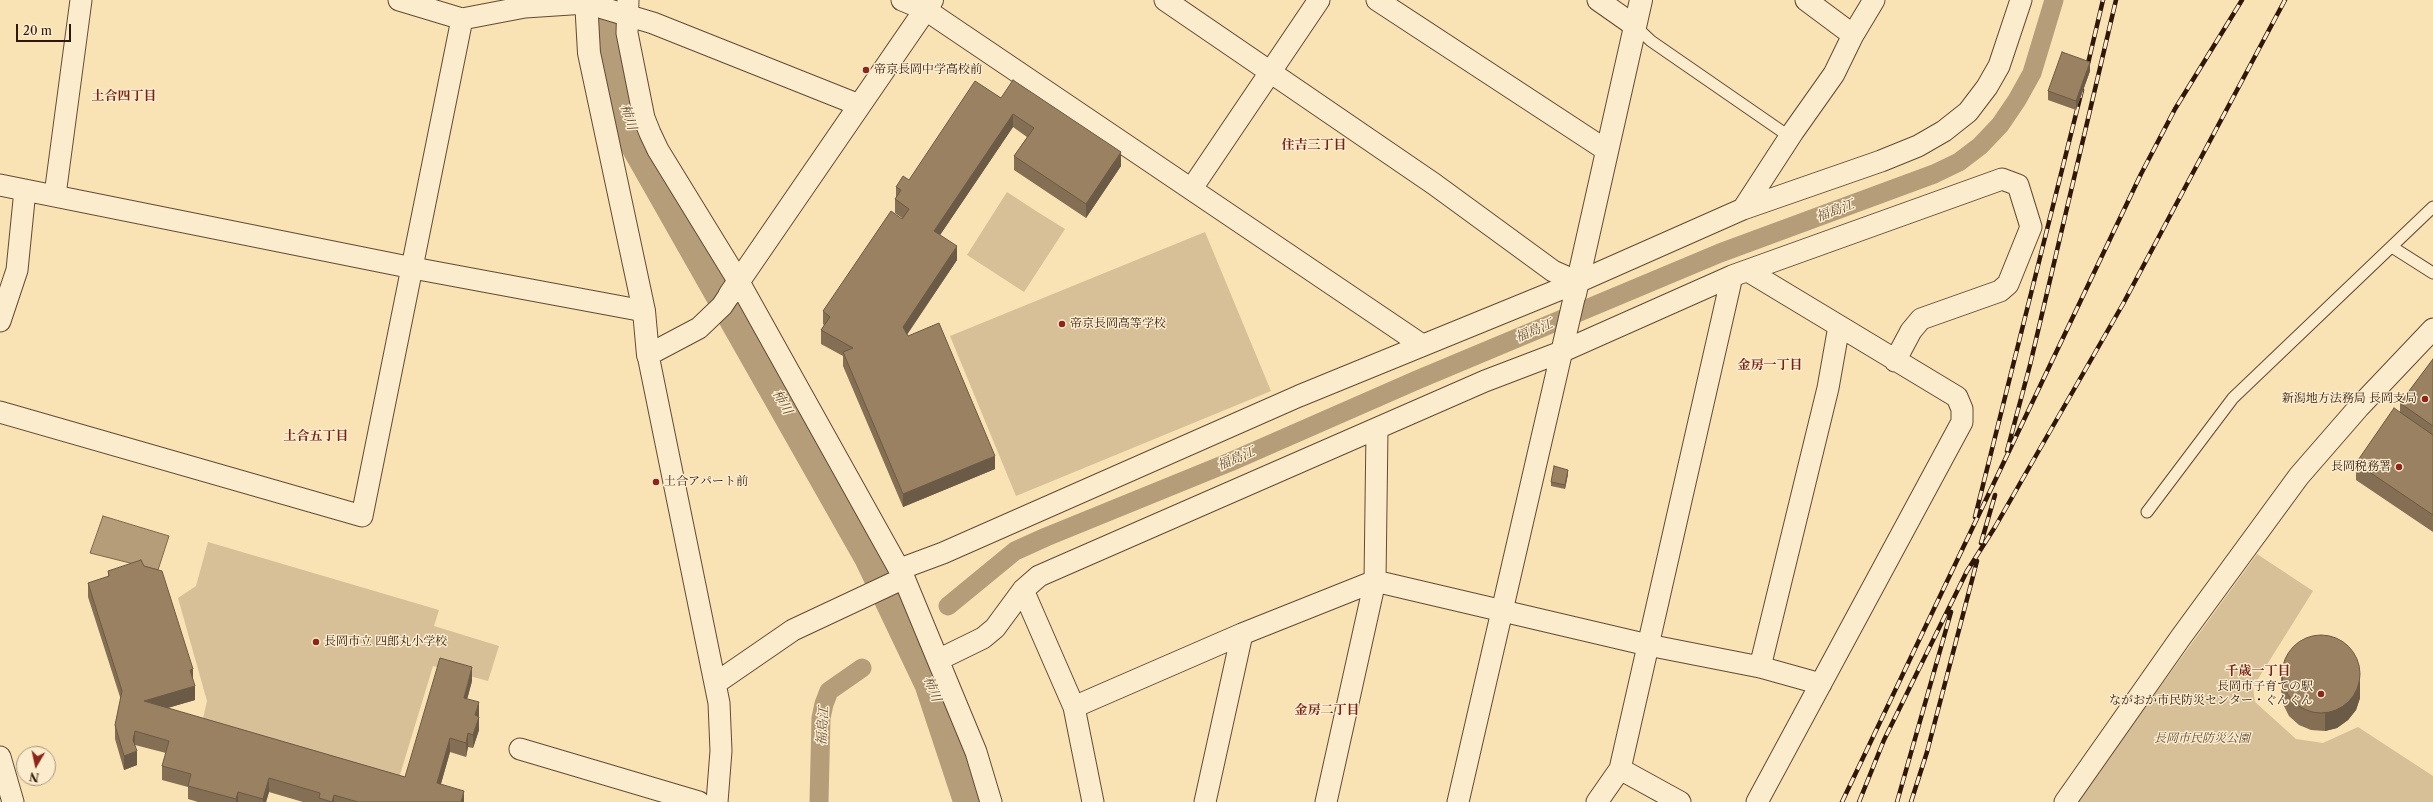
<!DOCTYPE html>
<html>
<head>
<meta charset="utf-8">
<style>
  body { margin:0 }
  #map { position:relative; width:2433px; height:802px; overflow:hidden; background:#f9e2b4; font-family:"Libre Caslon Text",serif }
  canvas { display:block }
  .north { position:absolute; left:16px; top:746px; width:40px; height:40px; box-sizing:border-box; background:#fbecce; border:1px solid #aa9780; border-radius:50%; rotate:189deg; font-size:11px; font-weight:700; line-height:16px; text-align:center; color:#30170a }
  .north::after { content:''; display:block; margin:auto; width:14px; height:18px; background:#8f2418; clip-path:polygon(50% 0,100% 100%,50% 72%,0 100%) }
  .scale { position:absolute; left:16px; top:24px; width:55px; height:18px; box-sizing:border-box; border:2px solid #30170a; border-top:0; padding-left:5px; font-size:12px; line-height:14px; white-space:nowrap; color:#30170a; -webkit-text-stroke:3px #fbecce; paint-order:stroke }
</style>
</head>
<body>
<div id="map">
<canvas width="2433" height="802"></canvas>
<div class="north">N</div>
<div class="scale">20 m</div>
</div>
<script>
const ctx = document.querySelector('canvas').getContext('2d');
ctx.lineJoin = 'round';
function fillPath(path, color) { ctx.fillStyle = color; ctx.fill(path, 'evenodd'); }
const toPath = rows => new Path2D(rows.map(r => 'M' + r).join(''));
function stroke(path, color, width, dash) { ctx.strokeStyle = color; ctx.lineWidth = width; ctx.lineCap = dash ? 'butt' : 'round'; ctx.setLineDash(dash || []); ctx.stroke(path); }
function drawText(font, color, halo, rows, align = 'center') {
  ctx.font = font + ' "Libre Caslon Text","Noto Serif JP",serif'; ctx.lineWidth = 3; ctx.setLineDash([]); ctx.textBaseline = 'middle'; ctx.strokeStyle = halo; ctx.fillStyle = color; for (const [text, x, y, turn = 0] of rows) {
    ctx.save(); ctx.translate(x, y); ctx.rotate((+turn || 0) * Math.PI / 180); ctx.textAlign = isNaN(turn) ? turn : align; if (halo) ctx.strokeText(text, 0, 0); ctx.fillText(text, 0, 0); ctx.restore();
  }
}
const green = toPath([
  [1007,192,1036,211,1009,252,1036,211,1065,229,1024,292,967,255],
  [1205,232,1271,391,1016,496,950,336],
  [208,542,439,610,434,626,499,646,488,681,433,666,399,778,202,723,207,701,178,598,196,586],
  [2257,554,2313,591,2253,687,2255,702,2296,739,2323,743,2358,727,2433,776,2433,802,2076,802]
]);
const water = toPath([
  [103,516,169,536,158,570,90,553,103,516]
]);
const canal = toPath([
  [948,606,1015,551,1046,537,1230,462,1417,380,1720,253,1934,174,1959,162,1980,146,2000,125,2017,100,2032,73,2054,0],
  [819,802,821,718,824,704,829,691,862,668]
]);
const river = toPath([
  [612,0,610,25,615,69,624,111,637,145,870,556,931,684,970,802]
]);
const service = toPath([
  [1635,26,1651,41,1790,137],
  [2392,247,2433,273],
  [2147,512,2233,398,2433,207]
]);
const minor = toPath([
  [399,0,462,19,525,7,586,3,653,23,859,105],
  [628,0,627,33,644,118,650,133,658,150,739,282,904,578,976,752,991,802],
  [902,0,926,10,1422,345],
  [1165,0,1434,184,1553,271,1578,282],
  [1377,0,1606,150],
  [1598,0,1635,26],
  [1806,0,1853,35],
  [0,185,413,268,644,311],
  [1192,188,1319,0],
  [55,195,81,0],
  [1743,209,1793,132,1834,74,1853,35,1874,0],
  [1748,271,1957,397,1962,409,1962,422,1757,802],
  [0,321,17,270,25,190],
  [0,412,362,516,462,19],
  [900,569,943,553,1299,396,1578,282,1743,209,1881,161,1918,146,1944,131,1968,112,1987,87,1999,66,2021,0],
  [1023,590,1074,707,1093,802],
  [938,660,983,638,995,628,1023,590,1039,576,1485,381,1561,352,1732,276,2002,179,2018,185,2031,227,2008,284,2000,291,1921,319,1911,331,1895,361],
  [1760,667,1828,388,1839,326],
  [716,683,793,630,904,578],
  [1074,707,1242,634,1375,581,1648,645,1760,667,1821,684],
  [520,749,699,802],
  [0,757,13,802],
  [1620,769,1680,802],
  [717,802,721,751,719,703,648,355,699,328,722,306,730,294],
  [1205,802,1242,634],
  [1326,802,1375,581,1377,430],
  [1458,802,1575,294],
  [1597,802,1620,769,1732,276],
  [2065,802,2181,637,2299,476,2359,407,2433,329]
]);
const tertiary = toPath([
  [586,0,589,53,644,311,648,355],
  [730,294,932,0],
  [1575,294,1641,0]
]);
const rail = toPath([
  [2086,72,2103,0],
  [2007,451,2030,365,2116,0],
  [1975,517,2082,90],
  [1981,543,1995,495],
  [1842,802,2141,174,2175,109,2242,0],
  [1859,802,1884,740,1967,571,1995,527,2123,304,2285,0],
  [1897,802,1951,612],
  [1911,802,1927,752,1977,561]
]);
const wall = toPath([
  [2090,71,2076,110,2048,100,2048,91],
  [1001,98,1121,166,1086,218,1014,170,1014,156,1027,137,1013,127,940,235,957,260,907,335,995,469,903,507,843,366,843,356,821,344,821,330,824,325,823,324,823,311,902,218,895,213,895,199,896,198,896,187,909,180],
  [2433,359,2433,532,2356,480,2356,463,2400,412,2400,403],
  [1568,474,1565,489,1551,486,1551,482],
  [108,571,193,681,195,700,167,708,405,777,472,681,467,699,479,716,479,730,473,748,468,747,466,757,450,752,441,784,464,802,303,802,269,792,266,802,198,802,188,799,188,787,162,780,162,766,166,753,135,745,137,765,124,770,115,739,115,725,121,700,88,597,88,583,108,577],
  [2281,673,2360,698,2356,710,2348,720,2337,728,2325,731,2311,730,2299,725,2289,716,2283,704,2281,690]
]);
const shadedWall = toPath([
  [2090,62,2090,71,2076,110,2076,101],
  [1013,114,1013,127,934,244,934,231],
  [1121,152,1121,166,1086,218,1086,204],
  [957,246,957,260,903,340,903,327],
  [995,456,995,469,903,507,903,494],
  [1568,470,1568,474,1565,489,1565,485],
  [472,667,472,681,464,711,464,698],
  [193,669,193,682,190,670],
  [2360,680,2360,698,2356,710,2348,720,2337,728,2325,731,2325,713],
  [195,686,195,700,144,715,144,701],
  [479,702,479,716,475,729,475,715],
  [479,717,479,730,473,748,473,735],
  [135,731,135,745,133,753,137,751,137,765,124,770,124,756],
  [468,733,468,747,466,757,466,743],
  [450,738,450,752,437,797,437,783],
  [269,778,269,792,266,802,263,802,263,799],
  [464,791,464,802,461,802],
  [238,792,238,802,236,802,236,799],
  [334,795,334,802,332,802]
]);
const building = toPath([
  [2062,52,2090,62,2076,101,2048,91,2062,52],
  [1013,80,1121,152,1086,204,1014,156,1034,128,1013,114,934,231,957,246,903,327,908,336,939,323,995,456,903,494,843,352,853,348,821,330,830,317,823,311,891,211,902,219,909,209,895,199,901,190,896,187,903,176,909,180,975,81,1001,98,1013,80],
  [2433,359,2433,426,2400,403,2433,359],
  [2394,408,2433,435,2433,515,2356,463,2394,408],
  [1554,466,1568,470,1565,485,1551,482,1554,466],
  [141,560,144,566,162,571,193,669,190,670,195,686,144,701,405,777,440,658,472,667,464,698,479,702,475,715,479,717,473,735,468,733,466,743,450,738,437,783,464,791,461,802,358,802,334,795,332,802,319,798,320,793,269,778,263,799,238,792,236,799,188,786,191,774,162,766,169,741,135,731,133,740,137,751,124,756,115,725,122,691,88,583,109,576,108,571,141,560],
  '2282 674a39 39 0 1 1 78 0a39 39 0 1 1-78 0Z'
]);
const markers = [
  [866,70,4,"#8f2418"],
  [1062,324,4,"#8f2418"],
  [2425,399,4,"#8f2418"],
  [2399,467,4,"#8f2418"],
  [656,482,4,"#8f2418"],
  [316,642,4,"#8f2418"],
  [2321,694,4,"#8f2418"]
];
const poiNames = [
  ["帝京長岡中学高校前",874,70],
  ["帝京長岡高等学校",1070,324],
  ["新潟地方法務局 長岡支局",2417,399,"right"],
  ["長岡税務署",2391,467,"right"],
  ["土合アパート前",664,482],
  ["長岡市立 四郎丸小学校",324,642],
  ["長岡市子育ての駅",2313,687,"right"],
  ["ながおか市民防災センター・ぐんぐん",2313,701,"right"]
];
const parkNames = [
  ["長岡市民防災公園",2202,739]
];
const neighbourhoodNames = [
  ["土合四丁目",124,96],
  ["住吉三丁目",1314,145],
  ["金房一丁目",1770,365],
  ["土合五丁目",316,436],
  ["千歳一丁目",2258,671],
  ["金房二丁目",1327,710]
];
const waterNames = [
  ["柿川",628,117,72],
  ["福島江",1835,211,-20],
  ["福島江",1534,331,-23],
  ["柿川",782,402,61],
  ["福島江",1236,459,-23],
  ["柿川",932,689,69],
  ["福島江",823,726,-86]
];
fillPath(green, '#d7bf97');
fillPath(water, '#b59d7a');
stroke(water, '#80674d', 1);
stroke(canal, '#b59d7a', 19);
stroke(river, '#b59d7a', 33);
stroke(service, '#624a34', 13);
stroke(minor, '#624a34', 23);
stroke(tertiary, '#624a34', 24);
stroke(service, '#fbecce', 11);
stroke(minor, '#fbecce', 21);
stroke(tertiary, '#fbecce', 22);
stroke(rail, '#30170a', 4.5);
stroke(rail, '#fbecce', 3, [9]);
fillPath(wall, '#846f54');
fillPath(shadedWall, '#6b5a45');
fillPath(building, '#998162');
stroke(building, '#6b5a45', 1);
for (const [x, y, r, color] of markers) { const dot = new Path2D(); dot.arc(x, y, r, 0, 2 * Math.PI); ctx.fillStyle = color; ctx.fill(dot); stroke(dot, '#fbecce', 1.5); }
drawText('12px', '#30170a', '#fbecce', poiNames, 'left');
drawText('italic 12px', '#624934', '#fbecce', parkNames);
drawText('bold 13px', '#7a1f14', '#fbecce', neighbourhoodNames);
drawText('italic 13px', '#654d37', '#fbecce', waterNames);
</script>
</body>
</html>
